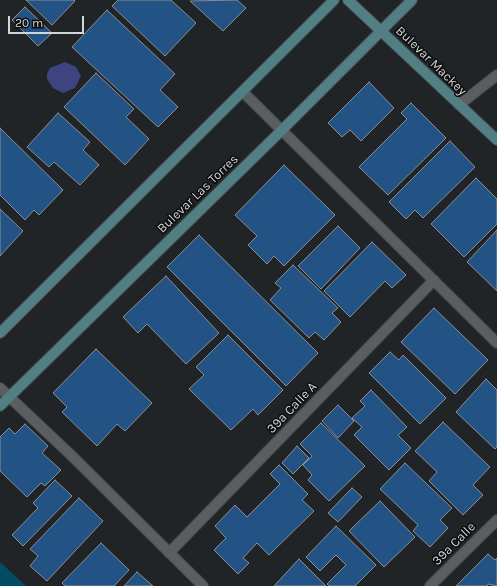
<!DOCTYPE html>
<html>
<head>
<meta charset="utf-8">
<style>
  body { margin:0 }
  #map { position:relative; width:497px; height:586px; overflow:hidden; background:#212426; font-family:Karla,sans-serif }
  canvas { display:block }
  .scale { position:absolute; left:8px; top:16px; width:76px; height:18px; box-sizing:border-box; border:2px solid #d3d6d7; border-top:0; padding-left:5px; font-size:12px; line-height:14px; white-space:nowrap; color:#d3d6d7; -webkit-text-stroke:3px #0c0d0e; paint-order:stroke }
</style>
</head>
<body>
<div id="map">
<canvas width="497" height="586"></canvas>
<div class="scale">20 m</div>
</div>
<script>
const ctx = document.querySelector('canvas').getContext('2d');
ctx.lineJoin = 'round';
function fillPath(path, color) { ctx.fillStyle = color; ctx.fill(path, 'evenodd'); }
const toPath = rows => new Path2D(rows.map(r => 'M' + r).join(''));
function stroke(path, color, width, dash) { ctx.strokeStyle = color; ctx.lineWidth = width; ctx.lineCap = dash ? 'butt' : 'round'; ctx.setLineDash(dash || []); ctx.stroke(path); }
function drawText(font, color, halo, rows, align = 'center') {
  ctx.font = font + ' Karla,sans-serif'; ctx.lineWidth = 3; ctx.setLineDash([]); ctx.textBaseline = 'middle'; ctx.strokeStyle = halo; ctx.fillStyle = color; for (const [text, x, y, turn = 0] of rows) {
    ctx.save(); ctx.translate(x, y); ctx.rotate((+turn || 0) * Math.PI / 180); ctx.textAlign = isNaN(turn) ? turn : align; if (halo) ctx.strokeText(text, 0, 0); ctx.fillText(text, 0, 0); ctx.restore();
  }
}
const green = toPath([
  [0,562,26,586,0,586]
]);
const water = toPath([
  [65,62,76,67,81,76,75,88,63,93,53,88,47,79,47,74,50,68]
]);
const building = toPath([
  [26,0,74,0,75,1,52,25,26,0],
  [118,0,171,0,196,23,165,56,112,6,118,0],
  [237,0,246,8,223,31,190,1,237,0],
  [25,7,52,33,38,46,12,20,25,7],
  [107,10,175,74,160,90,178,107,158,127,72,47,107,10],
  [96,73,134,109,126,117,149,139,125,165,64,107,96,73],
  [369,82,394,108,361,141,350,130,342,137,328,123,369,82],
  [411,103,446,138,388,195,359,167,407,119,401,113,411,103],
  [58,113,90,142,83,150,99,165,80,185,54,162,49,167,27,147,58,113],
  [0,128,63,190,39,215,34,210,25,220,0,195,0,128],
  [450,141,475,167,423,218,415,210,406,219,389,202,450,141],
  [284,165,335,215,284,266,274,256,267,264,248,245,257,236,235,215,284,165],
  [476,178,497,199,497,224,464,257,431,224,476,178],
  [0,209,23,231,0,256,0,209],
  [338,226,360,248,321,289,298,266,338,226],
  [497,230,497,291,467,262,497,230],
  [199,235,318,353,286,386,167,267,199,235],
  [372,242,406,275,392,288,385,281,350,317,324,291,372,242],
  [293,265,338,308,332,313,341,322,324,340,315,332,309,338,270,300,281,288,275,283,293,265],
  [166,276,219,333,186,364,147,324,138,333,123,317,166,276],
  [434,308,488,360,455,394,401,342,434,308],
  [228,335,283,390,258,415,253,409,231,430,189,389,204,375,196,367,228,335],
  [96,349,152,403,125,431,117,424,97,446,62,412,67,407,53,393,96,349],
  [390,352,399,360,403,355,446,398,420,424,369,373,390,352],
  [486,379,497,390,497,447,495,449,456,412,486,379],
  [371,390,407,427,398,435,411,448,389,470,354,435,362,427,352,418,365,406,360,401,371,390],
  [338,405,354,421,338,438,322,421,338,405],
  [443,422,490,467,473,485,483,495,463,515,429,481,437,472,415,451,443,422],
  [321,423,365,466,329,501,308,480,312,475,303,465,312,456,300,444,321,423],
  [25,424,48,446,42,453,61,470,45,486,41,483,27,497,0,471,0,437,9,428,15,434,25,424],
  [297,446,309,458,293,474,282,463,297,446],
  [405,463,452,508,440,520,448,528,430,547,413,531,418,525,380,489,405,463],
  [279,465,308,494,302,500,314,511,269,555,257,543,243,558,249,563,238,574,214,550,226,538,215,526,235,505,247,517,280,484,270,474,279,465],
  [55,480,72,496,23,546,12,535,38,508,33,503,55,480],
  [352,488,362,497,338,522,328,513,352,488],
  [79,498,103,521,47,581,30,566,38,556,30,549,79,498],
  [380,501,415,537,384,567,349,531,380,501],
  [336,526,376,565,355,586,329,586,327,584,346,565,336,555,320,571,306,557,336,526],
  [101,543,129,570,114,586,65,586,62,583,101,543],
  [488,554,495,560,497,558,497,586,488,584,487,586,456,586,488,554],
  [299,559,326,586,274,586,299,559],
  [137,572,153,586,124,586,137,572]
]);
const lane = toPath([
  [459,105,497,75]
]);
const street = toPath([
  [243,92,497,343],
  [0,388,73,457,203,586],
  [169,553,434,280],
  [430,586,497,520]
]);
const secondary = toPath([
  [348,0,497,140],
  [0,333,334,0],
  [0,406,282,130,412,0]
]);
const streetNames = [
  ["Bulevar Mackey",431,61,44],
  ["Bulevar Las Torres",198,194,-44],
  ["39a Calle A",292,408,-46],
  ["39a Calle",454,544,-45]
];
fillPath(green, '#014d66');
fillPath(water, '#3d447f');
fillPath(building, '#235284');
stroke(building, '#8c8f92', 1);
stroke(lane, '#3e4243', 12);
stroke(street, '#3e4243', 12);
stroke(secondary, '#3e4243', 12);
stroke(lane, '#5a5e60', 10);
stroke(street, '#5a5e60', 10);
stroke(secondary, '#527f84', 10);
drawText('13px', '#d3d6d7', '#0c0d0e', streetNames);
</script>
</body>
</html>
